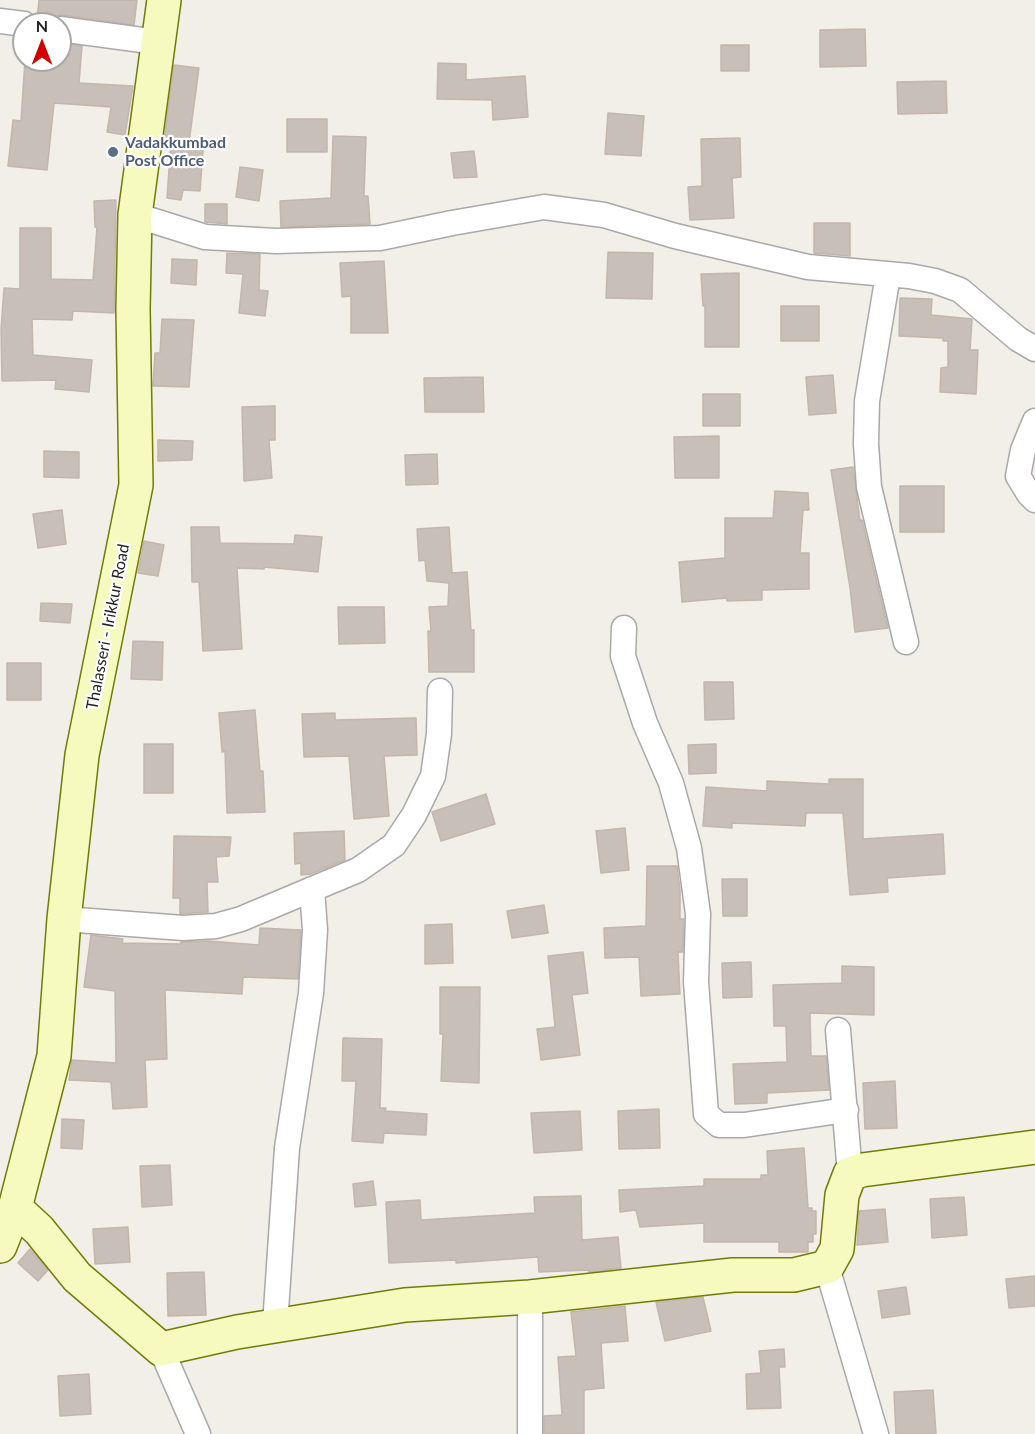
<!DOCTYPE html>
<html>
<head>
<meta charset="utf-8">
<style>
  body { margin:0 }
  #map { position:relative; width:1035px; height:1434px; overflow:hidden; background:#f2efe9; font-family:Lato,sans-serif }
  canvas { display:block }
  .north { position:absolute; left:12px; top:12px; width:60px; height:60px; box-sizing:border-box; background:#fff; border:2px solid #a7a7a7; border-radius:50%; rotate:0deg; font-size:16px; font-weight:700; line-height:24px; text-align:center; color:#222 }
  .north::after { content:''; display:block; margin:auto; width:21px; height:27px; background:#d40000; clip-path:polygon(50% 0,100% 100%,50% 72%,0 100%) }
</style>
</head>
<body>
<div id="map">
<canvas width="1035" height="1434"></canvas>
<div class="north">N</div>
</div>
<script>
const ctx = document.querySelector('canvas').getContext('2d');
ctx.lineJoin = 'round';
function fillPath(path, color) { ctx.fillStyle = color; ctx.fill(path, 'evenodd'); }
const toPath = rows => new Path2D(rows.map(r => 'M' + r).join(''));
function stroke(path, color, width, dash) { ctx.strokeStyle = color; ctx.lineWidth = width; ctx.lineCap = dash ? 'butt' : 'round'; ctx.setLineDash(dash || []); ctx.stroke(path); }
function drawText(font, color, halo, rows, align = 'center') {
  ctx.font = font + ' Lato,sans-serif'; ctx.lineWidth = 4.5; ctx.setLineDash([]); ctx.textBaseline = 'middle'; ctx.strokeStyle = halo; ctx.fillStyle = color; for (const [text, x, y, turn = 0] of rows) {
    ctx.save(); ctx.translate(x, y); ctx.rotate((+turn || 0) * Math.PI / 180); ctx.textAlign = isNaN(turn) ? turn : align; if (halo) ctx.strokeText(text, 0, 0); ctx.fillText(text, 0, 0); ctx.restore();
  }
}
const building = toPath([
  [39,0,137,0,134,25,62,15,54,16,48,21,37,20,39,0],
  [865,29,866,66,820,67,820,30,865,29],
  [60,43,82,46,79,83,133,86,125,135,107,132,111,107,54,103,47,170,8,166,13,120,21,121,25,60,60,60,60,43],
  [721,45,749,45,749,71,721,71,721,45],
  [438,63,466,64,466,80,525,76,528,117,493,120,492,100,437,99,438,63],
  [174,65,199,68,188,150,203,150,200,191,183,190,181,200,167,198,171,141,164,140,174,65],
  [946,81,947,113,898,114,897,82,946,81],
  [608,113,644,116,641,156,605,154,608,113],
  [287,119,327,119,327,152,287,152,287,119],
  [333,136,366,137,364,196,368,196,370,224,281,227,280,201,331,198,333,136],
  [740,138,741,177,732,178,734,218,690,220,688,187,702,186,701,139,740,138],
  [474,151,477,177,454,178,451,153,474,151],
  [240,167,263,170,259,201,236,197,240,167],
  [116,200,114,313,73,311,72,320,32,319,33,355,92,360,89,392,55,389,56,380,2,381,1,330,4,288,20,289,20,228,51,228,51,279,93,280,97,227,95,227,94,201,116,200],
  [205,204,227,204,227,224,205,222,205,204],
  [814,223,850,223,850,256,814,253,814,223],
  [608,252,653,253,652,299,606,298,608,252],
  [227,253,260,254,259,290,268,291,265,316,239,313,243,274,226,273,227,253],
  [172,259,197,260,196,285,171,283,172,259],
  [384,261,388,333,351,333,351,296,342,297,340,263,384,261],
  [739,273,739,347,705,347,705,305,703,306,701,274,739,273],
  [900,298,932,299,931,315,972,319,970,350,978,350,976,394,940,392,941,368,948,367,948,341,943,341,943,338,899,336,900,298],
  [781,306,819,306,819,341,781,341,781,306],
  [162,319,194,320,189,387,153,386,155,353,160,353,162,319],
  [833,375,836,413,809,415,806,377,833,375],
  [483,377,484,412,425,412,424,378,483,377],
  [703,394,740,394,740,426,703,426,703,394],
  [275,406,275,440,269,440,272,478,244,481,242,407,275,406],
  [719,436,719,478,675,478,674,437,719,436],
  [158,440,193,441,192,460,158,461,158,440],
  [44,451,79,452,79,478,44,477,44,451],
  [437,454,438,484,406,485,405,455,437,454],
  [853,467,860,521,862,520,888,628,855,632,850,588,831,470,853,467],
  [900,486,944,486,944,532,900,532,900,486],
  [775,491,808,493,809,510,803,510,800,553,809,553,809,589,762,590,762,600,727,601,727,598,682,602,679,562,725,558,725,518,773,518,775,491],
  [62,510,66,544,38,548,33,514,62,510],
  [191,527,219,527,220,543,294,544,295,535,322,537,318,572,264,567,264,569,237,568,242,649,203,651,199,582,192,582,191,527],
  [449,527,452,573,467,572,471,630,474,630,474,672,429,672,428,631,431,631,429,607,448,606,449,583,427,581,425,560,419,561,417,529,449,527],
  [144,541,164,545,158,576,138,573,144,541],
  [41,603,72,604,70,623,40,621,41,603],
  [338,607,384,607,385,643,339,644,338,607],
  [133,641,163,642,162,680,131,679,133,641],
  [7,663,41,663,41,700,7,700,7,663],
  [704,682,733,682,734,719,705,720,704,682],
  [255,710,260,771,263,771,265,812,227,813,225,751,222,752,219,713,255,710],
  [335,713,335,720,416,718,417,755,384,756,389,816,354,819,349,756,304,757,302,714,335,713],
  [144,744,173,744,173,793,144,793,144,744],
  [716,744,716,773,689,774,688,745,716,744],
  [829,779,863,779,863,839,943,834,945,874,887,878,888,892,850,895,843,813,806,813,805,826,732,823,732,828,703,826,706,787,767,791,767,781,829,784,829,779],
  [486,794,495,824,441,841,432,812,486,794],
  [625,828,629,870,601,873,596,831,625,828],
  [344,831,345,860,311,874,301,875,301,863,295,864,294,833,344,831],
  [174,836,231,837,229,856,216,857,218,882,207,882,208,912,180,914,180,898,173,898,174,836],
  [647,866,677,866,680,890,680,919,684,919,683,952,678,952,680,994,641,996,639,957,605,958,604,928,646,926,647,866],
  [722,879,747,879,747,916,723,916,722,879],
  [544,905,548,933,512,938,507,911,544,905],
  [452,924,453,963,425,964,425,925,452,924],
  [260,928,301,930,298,979,243,977,242,994,165,990,167,1059,145,1060,147,1107,113,1109,111,1082,69,1080,72,1060,116,1063,115,991,84,987,91,935,123,939,122,943,181,944,181,942,209,941,259,945,260,928],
  [583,952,588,993,572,995,580,1055,541,1060,537,1029,555,1027,548,956,583,952],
  [751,962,752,997,723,998,722,963,751,962],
  [842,966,874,967,874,1015,810,1013,811,1056,826,1056,829,1090,767,1093,767,1103,735,1104,733,1064,787,1062,786,1026,774,1026,773,985,842,983,842,966],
  [440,987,480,987,479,1083,441,1081,443,1034,440,1034,440,987],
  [343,1038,382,1039,380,1108,386,1108,385,1111,427,1114,426,1135,384,1133,383,1143,352,1141,356,1081,342,1081,343,1038],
  [895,1081,897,1128,865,1129,863,1083,895,1081],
  [659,1109,660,1148,619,1149,618,1111,659,1109],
  [580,1111,582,1150,534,1153,531,1113,580,1111],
  [62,1119,84,1120,82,1149,61,1148,62,1119],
  [804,1148,808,1208,812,1208,812,1211,816,1211,816,1234,813,1234,813,1242,808,1242,808,1252,779,1252,779,1242,704,1242,704,1223,640,1227,636,1210,620,1212,619,1190,704,1186,704,1179,761,1179,761,1175,768,1175,767,1151,804,1148],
  [170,1165,172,1205,142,1207,140,1166,170,1165],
  [373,1181,376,1205,355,1207,353,1184,373,1181],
  [581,1196,582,1240,618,1237,621,1268,589,1272,589,1270,539,1272,538,1257,456,1263,456,1260,389,1263,386,1202,420,1200,421,1220,535,1213,534,1197,581,1196],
  [964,1197,967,1235,932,1238,930,1199,964,1197],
  [885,1209,888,1242,857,1245,859,1211,885,1209],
  [128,1227,130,1262,95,1264,93,1229,128,1227],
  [30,1249,48,1270,38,1281,18,1263,30,1249],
  [204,1272,206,1315,168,1316,167,1273,204,1272],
  [1035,1276,1035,1306,1009,1308,1006,1279,1035,1276],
  [906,1287,910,1314,882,1318,878,1291,906,1287],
  [703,1297,711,1331,665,1341,656,1302,703,1297],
  [625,1306,628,1341,601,1343,604,1388,584,1390,584,1434,544,1434,544,1416,562,1415,558,1357,576,1356,571,1312,625,1306],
  [784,1349,785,1367,779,1367,781,1408,747,1409,746,1374,761,1373,759,1351,784,1349],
  [89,1374,91,1414,60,1416,58,1376,89,1374],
  [933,1390,936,1434,896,1434,894,1392,933,1390]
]);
const street = toPath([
  [0,21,24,24],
  [60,29,157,42],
  [135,215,205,237,276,241,380,238,452,223,544,207,604,215,675,236,808,267,909,276,935,281,960,290,1018,339,1035,349],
  [888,275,867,401,866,444,869,487,906,642],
  [1035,421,1023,450,1018,476,1029,494,1035,500],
  [624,628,623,656,645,723,671,783,689,848,698,914,696,982,706,1114,719,1125,744,1125,846,1110],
  [64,919,183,928,216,926,241,919,358,870,394,845,414,815,433,776,439,734,440,691],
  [838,1030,850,1174],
  [827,1267,876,1434],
  [530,1297,530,1434],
  [275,1325,287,1148,311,993,315,930,312,889],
  [161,1349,198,1434]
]);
const secondary = toPath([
  [15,1208,39,1230,77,1277,161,1349,237,1332,405,1305,530,1297,733,1275,794,1275,827,1267,837,1249,842,1195,850,1174,862,1170,1035,1147],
  [0,1246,15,1208,54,1056,64,919,82,755,136,485,133,309,135,215,164,0]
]);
const markers = [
  [113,152,6,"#5c6f8a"]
];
const serviceNames = [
  ["Vadakkumbad",125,143],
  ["Post Office",125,161]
];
const streetNames = [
  ["Thalasseri - Irikkur Road",108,627,-79]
];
fillPath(building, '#c7bfb8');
stroke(building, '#c4b6ab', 1.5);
stroke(street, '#a9a9a9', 27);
stroke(secondary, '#707d05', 36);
stroke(street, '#fff', 24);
stroke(secondary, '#f7fabf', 33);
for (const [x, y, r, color] of markers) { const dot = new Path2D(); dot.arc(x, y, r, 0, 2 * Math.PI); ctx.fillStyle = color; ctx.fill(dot); stroke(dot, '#fff', 2); }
drawText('bold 16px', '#4e5e75', '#fff', serviceNames, 'left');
drawText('16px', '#222', '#fff', streetNames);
</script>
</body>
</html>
